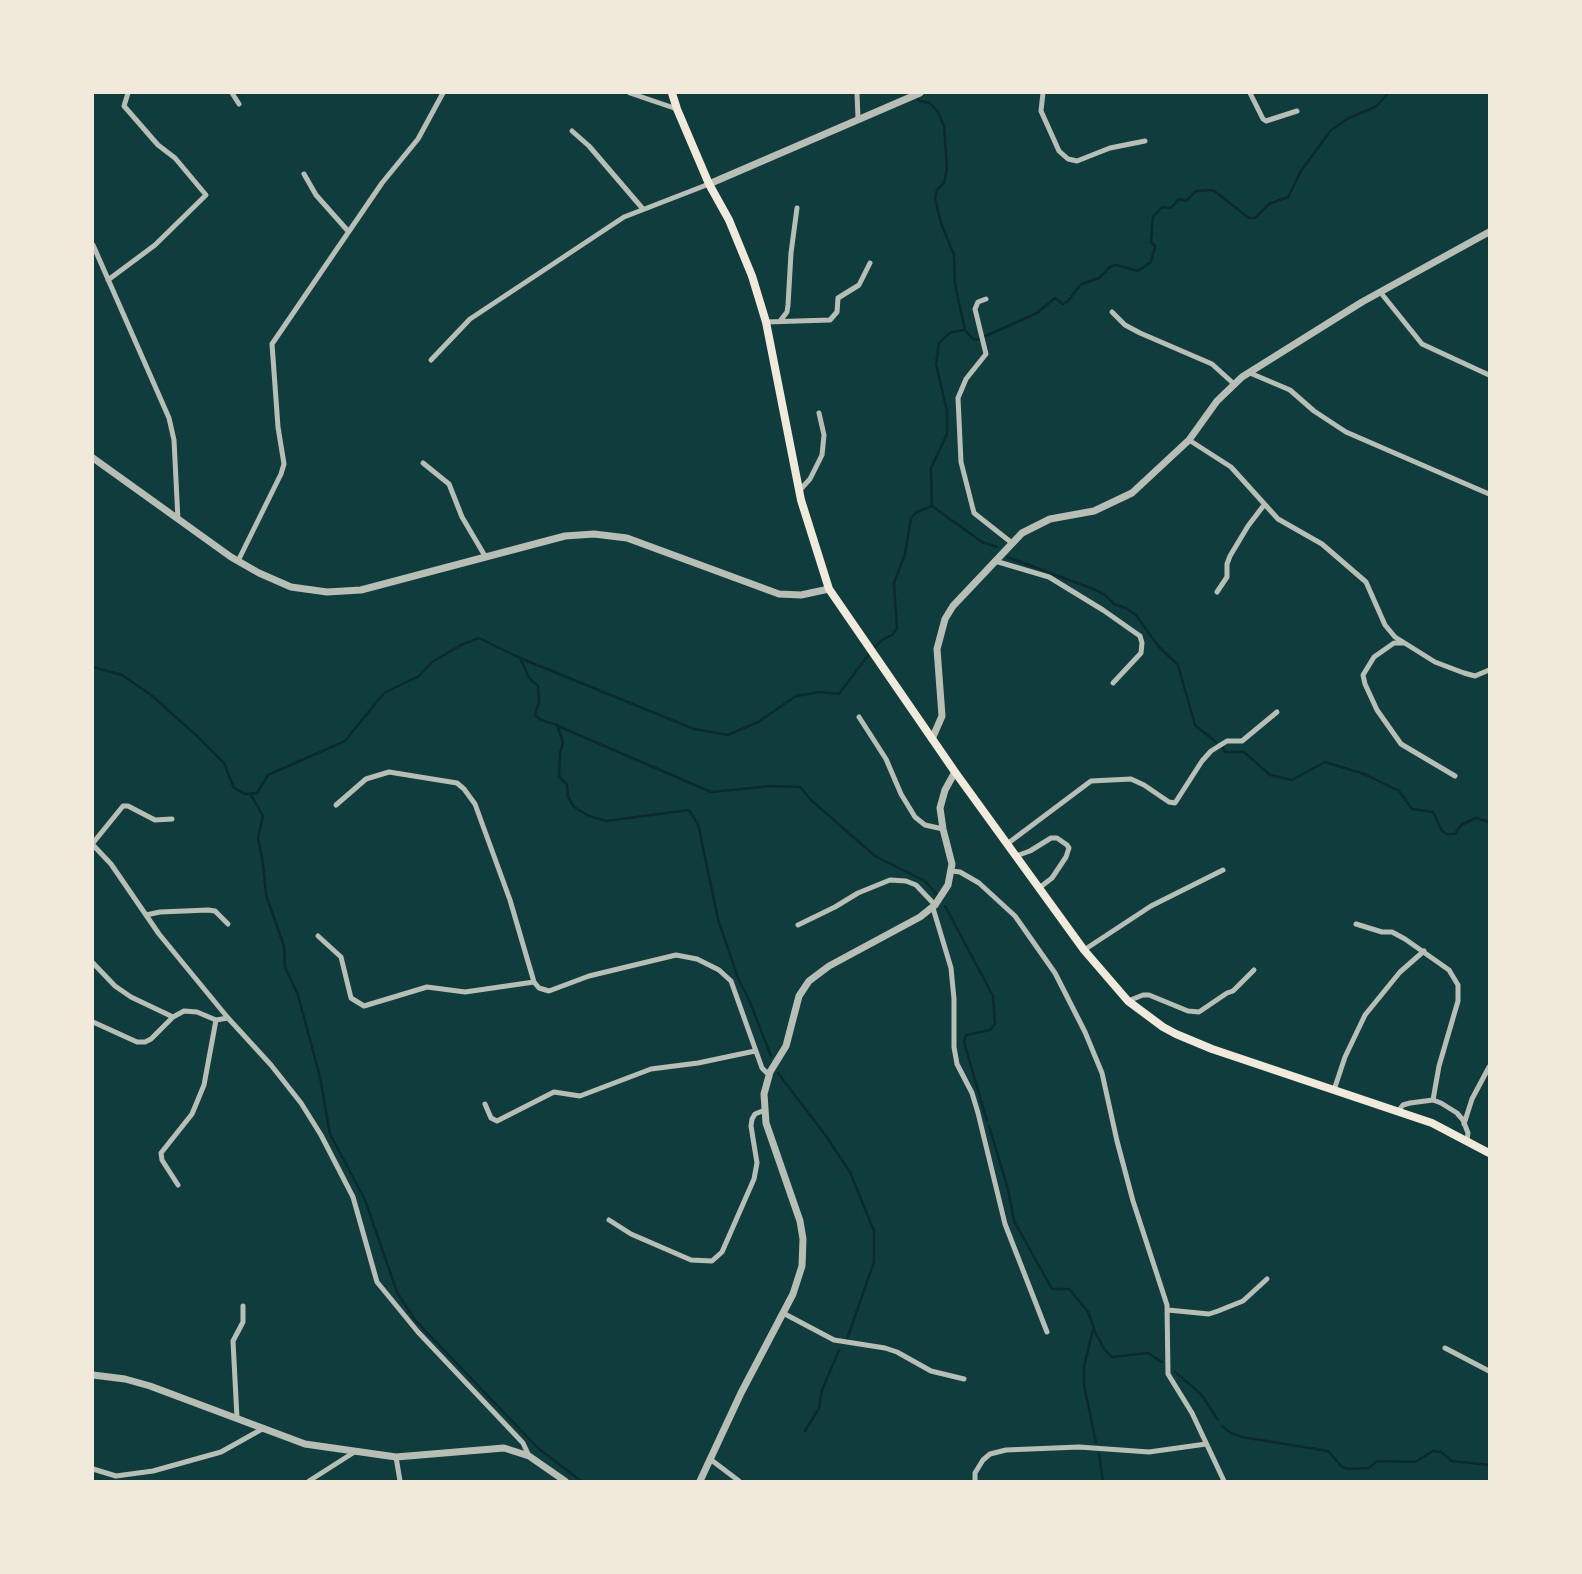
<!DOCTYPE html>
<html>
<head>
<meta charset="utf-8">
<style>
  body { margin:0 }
  #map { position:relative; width:1582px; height:1574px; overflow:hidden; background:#0f3d3e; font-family:"Alegreya Sans",sans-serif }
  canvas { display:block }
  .frame { position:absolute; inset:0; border:94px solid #f1e9da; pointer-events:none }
</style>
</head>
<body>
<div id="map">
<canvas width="1582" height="1574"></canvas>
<div class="frame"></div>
</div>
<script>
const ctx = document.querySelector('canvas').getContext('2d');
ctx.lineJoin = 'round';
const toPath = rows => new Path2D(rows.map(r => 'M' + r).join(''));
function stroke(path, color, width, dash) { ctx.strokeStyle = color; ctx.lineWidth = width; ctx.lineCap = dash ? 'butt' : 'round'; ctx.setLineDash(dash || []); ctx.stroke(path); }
const stream = toPath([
  [916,95,919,101,930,103,938,112,944,126,947,169,944,183,937,190,935,199,941,223,954,255,955,284,965,330,973,339,977,340,1037,313,1055,298,1063,304,1068,301,1080,285,1099,278,1110,267,1116,265,1138,271,1151,262,1155,246,1151,242,1153,217,1162,207,1171,208,1179,199,1186,201,1196,191,1213,190,1249,218,1255,218,1269,204,1288,197,1301,171,1331,130,1349,118,1377,106,1388,93],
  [932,506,982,542,997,547],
  [1007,557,1096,590,1106,596,1114,604,1126,608,1136,615,1158,646,1178,665,1195,725,1216,742],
  [873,649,882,640,892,635,897,629,894,583,905,554,911,518,917,512,932,506,931,468,947,434,947,411,936,364,939,343,951,332,965,330],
  [520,658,694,729,728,735,758,722,796,696,820,692,839,694,869,654],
  [93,667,122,675,151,695,196,735,224,763,234,788,245,794,257,793,268,775,345,741,384,693,419,676,432,662,461,645,479,638,520,658,529,678,538,686,539,702,535,715,541,720,557,725,563,742,560,753,559,777,567,784,568,797,574,807,589,816,606,821,689,810,698,824,718,919,738,978,750,1002,771,1056],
  [558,726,711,792,772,786,800,787,811,800,875,856,925,881,938,896],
  [1223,748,1225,752,1244,752,1270,775,1292,780,1325,762,1364,774,1399,791,1412,809,1433,812,1442,831,1447,834,1455,834,1461,825,1476,818,1489,822],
  [251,795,263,816,258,838,263,863,266,895,284,946,285,967,298,995,320,1077,330,1134,365,1200,397,1292,415,1320,539,1449,581,1481],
  [945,906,993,996,995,1024,990,1030,966,1035,964,1042,987,1121],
  [778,1073,826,1136,850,1172,874,1231,874,1262,847,1339],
  [989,1126,1008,1189,1014,1221,1052,1289,1069,1289,1088,1312,1096,1334,1105,1350,1112,1357,1148,1353,1162,1362],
  [1093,1329,1084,1367,1084,1385,1096,1443],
  [1175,1372,1201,1394,1218,1420],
  [1222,1426,1231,1433,1242,1437,1328,1451,1342,1467,1348,1469,1369,1468,1377,1461,1415,1462,1433,1451,1441,1452,1452,1461,1489,1465],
  [805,1431,819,1408,822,1390,839,1350],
  [1099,1454,1103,1481]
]);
const minor = toPath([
  [232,93,239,104],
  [630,93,677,109],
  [857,93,858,118],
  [1043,93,1041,111,1059,151,1068,159,1077,161,1110,148,1145,141],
  [1250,93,1263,119,1266,121,1297,111],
  [572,131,589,146,643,209],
  [304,174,316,195,348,231],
  [93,245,169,418,174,440,178,520],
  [108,280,155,245,206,195,175,158,158,145,124,106,128,93],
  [1381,293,1422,344,1489,375],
  [986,299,978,302,975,309,986,354,966,379,958,398,961,462,974,513,1012,543],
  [1112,312,1125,325,1140,333,1212,364,1234,384],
  [780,321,787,312,788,305,791,253,797,208],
  [766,322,830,320,837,312,838,298,859,285,870,263],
  [431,360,470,319,624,217,709,184],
  [1250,373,1290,390,1314,411,1346,432,1489,494],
  [1189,440,1231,467,1278,519,1322,544,1366,582,1385,625,1395,637,1435,662,1464,673,1475,676,1489,670],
  [423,463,449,484,462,517,485,556],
  [799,491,810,479,822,455,824,435,819,413],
  [238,561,281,474,284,464,278,427,272,344,382,183,418,139,443,93],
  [995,561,1049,577,1103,610,1140,636,1142,643,1141,653,1113,683],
  [1217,592,1227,577,1227,564,1230,556,1248,526,1264,505],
  [1403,643,1394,643,1374,657,1363,675,1365,684,1377,710,1401,744,1455,776],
  [859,717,886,759,901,794,915,817,925,825,943,829],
  [336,805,366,779,389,772,457,783,464,789,475,804,510,900,534,982,539,988,549,991,589,976,676,955,697,959,719,970,731,981,762,1068,769,1075],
  [93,843,123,806,128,806,155,820,172,819],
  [1007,844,1091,781,1131,779,1144,785,1169,802,1175,803,1202,761,1211,751,1227,741,1242,741,1277,712],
  [93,845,111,864,159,934,228,1018,271,1065,301,1103,321,1135,353,1197,377,1282,418,1332,523,1443,529,1456],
  [1016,856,1030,851,1051,838,1057,838,1067,845,1069,848,1066,857,1052,878,1039,888],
  [952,871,960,872,979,883,1015,916,1055,973,1085,1032,1102,1073,1117,1141,1133,1201,1167,1305,1168,1374,1192,1413,1224,1481],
  [933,908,951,968,954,999,954,1047,957,1064,972,1093,978,1113,1005,1224,1047,1332],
  [146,915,160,912,208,910,215,911,228,924],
  [1356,924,1382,932,1392,932,1405,939,1449,970,1458,985,1458,1001,1439,1066,1433,1100],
  [798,925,835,907,858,893,890,880,906,881,916,885,935,905],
  [318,936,341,957,351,998,364,1006,427,987,465,992,534,982],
  [1084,950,1151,906,1223,870],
  [93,963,115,986,131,997,173,1017],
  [1128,1001,1143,995,1149,995,1188,1011,1199,1012,1227,993,1233,991,1254,970],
  [93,1022,137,1042,145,1042,151,1039,173,1017,184,1011,197,1012,216,1020,228,1018],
  [1334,1090,1345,1057,1365,1015,1400,972,1424,951],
  [485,1104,491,1118,497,1121,554,1092,580,1096,651,1069,698,1063,755,1051],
  [1399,1110,1403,1105,1410,1103,1433,1100,1441,1103,1457,1113,1463,1120,1468,1133,1467,1140],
  [1464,1124,1472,1099,1489,1067],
  [178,1185,162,1160,161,1153,192,1114,204,1085,216,1020],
  [609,1220,631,1234,691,1260,712,1261,722,1252,754,1179,757,1163,751,1126,752,1119,755,1114,765,1110],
  [1168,1310,1209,1314,1218,1311,1243,1301,1267,1279],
  [783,1313,834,1340,885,1348,897,1352,931,1371,964,1379],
  [1445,1348,1489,1371],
  [237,1418,233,1341,243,1322,243,1306],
  [396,1457,400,1481],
  [710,1459,739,1481],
  [93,1469,116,1476,153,1471,221,1452,264,1428],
  [309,1481,356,1451],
  [975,1481,975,1473,983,1460,990,1454,1006,1450,1079,1447,1149,1452,1206,1444]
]);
const tertiary = toPath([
  [709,184,920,93],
  [93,458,231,557,259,573,291,587,327,592,361,590,565,536,594,534,627,538,779,594,801,595,829,589],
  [932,739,942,716,937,649,945,619,953,606,1022,533,1050,519,1094,511,1132,493,1189,440,1217,401,1242,377,1362,302,1489,232],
  [93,1375,125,1379,150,1386,305,1444,396,1457,504,1448,529,1456,565,1481],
  [700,1481,741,1393,793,1294,802,1266,803,1239,800,1221,766,1123,764,1094,770,1072,786,1046,799,996,809,981,829,966,920,917,935,905,948,885,952,864,943,829,940,808,945,790,955,772]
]);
const secondary = toPath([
  [672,93,677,109,709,184,729,220,752,276,766,322,801,500,829,589,955,772,1084,950,1128,1001,1163,1027,1176,1034,1212,1049,1432,1123,1489,1153]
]);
stroke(stream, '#0a2a2b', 2.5);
stroke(minor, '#b8beb3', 5);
stroke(tertiary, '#b8beb3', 7);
stroke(secondary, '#f1e9da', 8);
</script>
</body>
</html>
